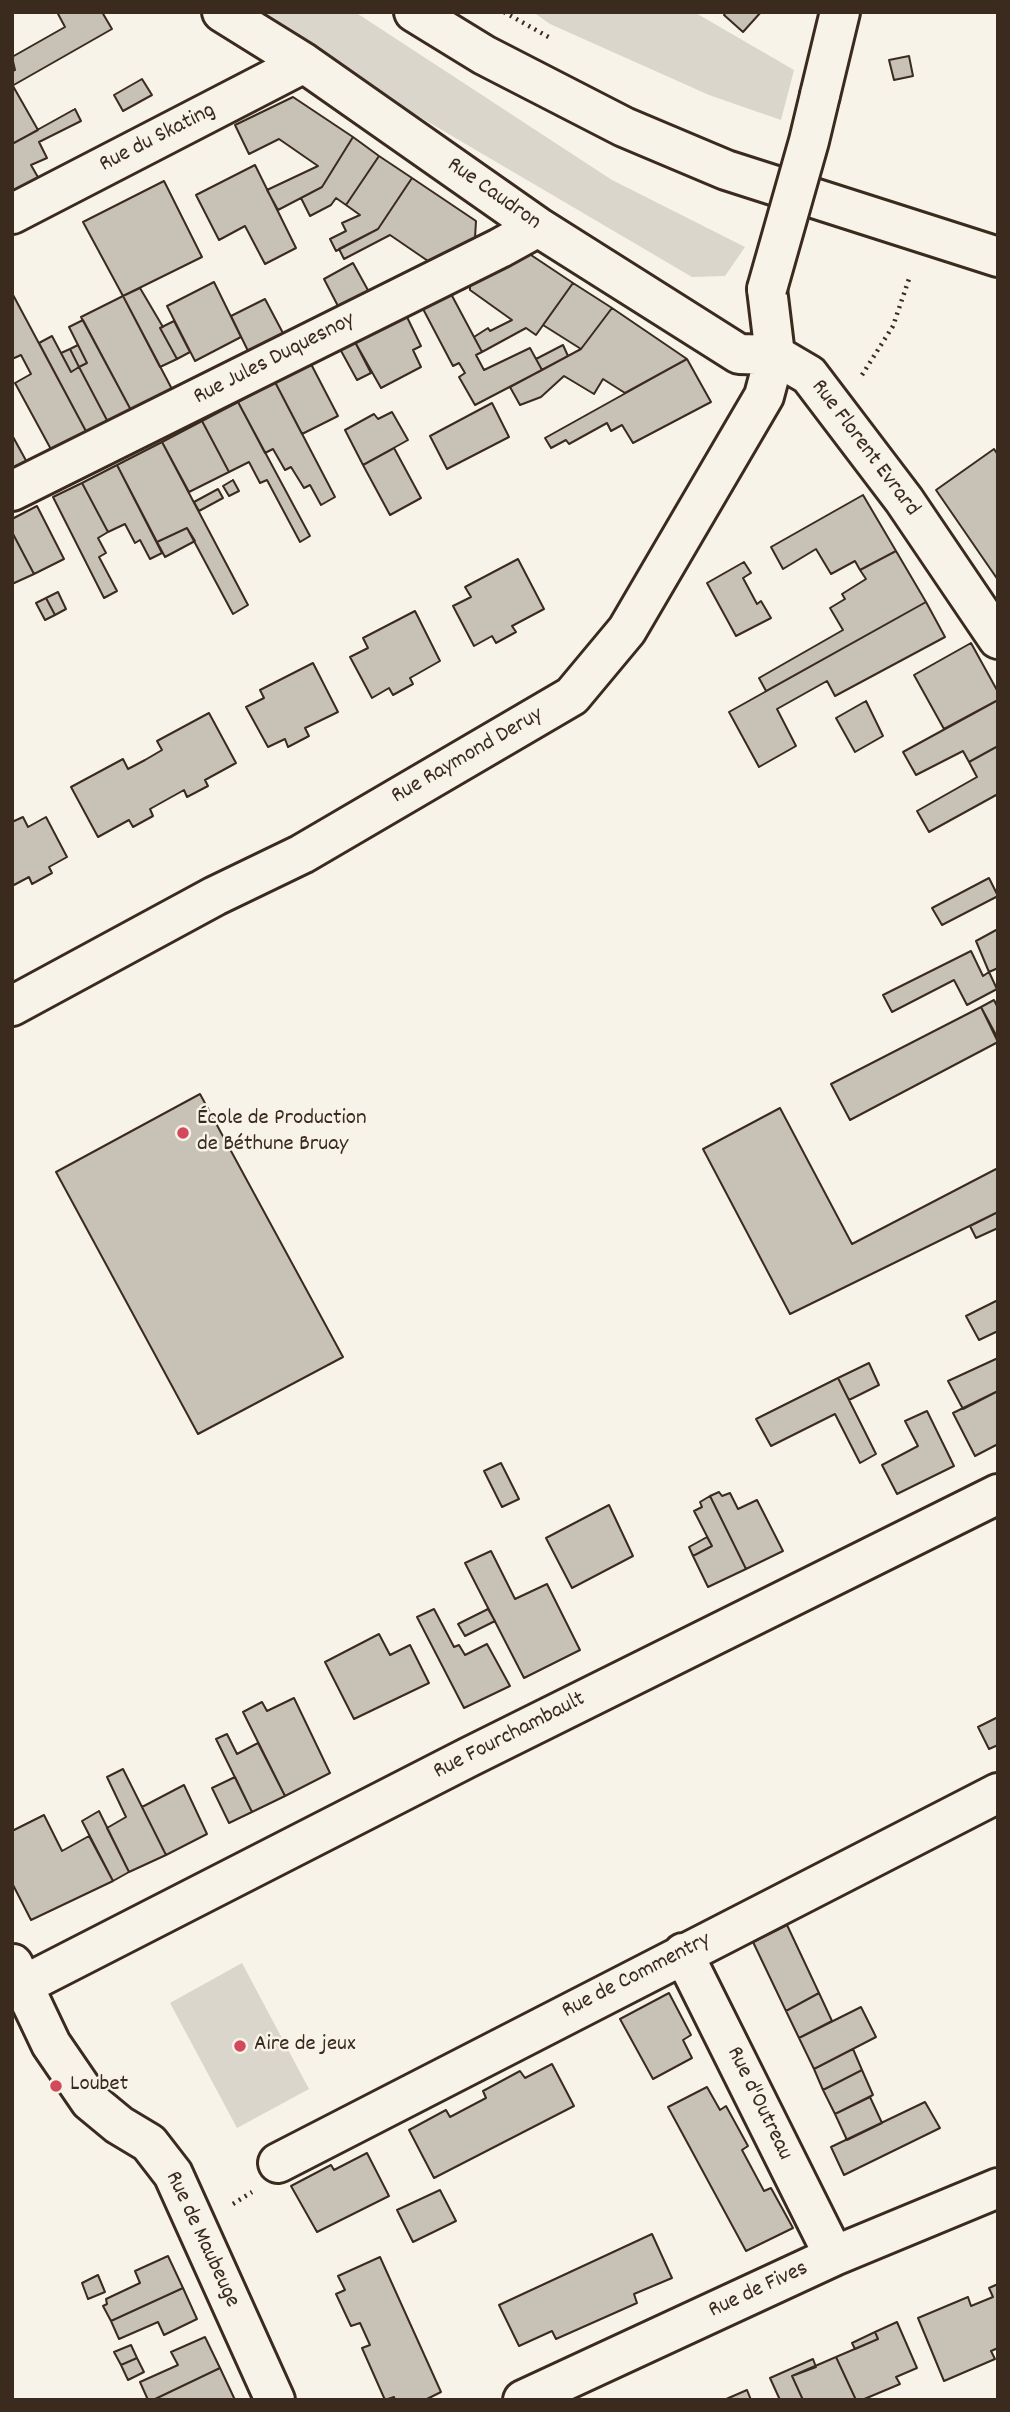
<!DOCTYPE html>
<html>
<head>
<meta charset="utf-8">
<style>
  body { margin:0 }
  #map { position:relative; width:1010px; height:2412px; overflow:hidden; background:#f7f3e8; font-family:Dekko,sans-serif }
  canvas { display:block }
  .frame { position:absolute; inset:0; border:14px solid #3b2a1e; pointer-events:none }
</style>
</head>
<body>
<div id="map">
<canvas width="1010" height="2412"></canvas>
<div class="frame"></div>
</div>
<script>
const ctx = document.querySelector('canvas').getContext('2d');
ctx.lineJoin = 'round';
function fillPath(path, color) { ctx.fillStyle = color; ctx.fill(path, 'evenodd'); }
const toPath = rows => new Path2D(rows.map(r => 'M' + r).join(''));
function stroke(path, color, width, dash) { ctx.strokeStyle = color; ctx.lineWidth = width; ctx.lineCap = dash ? 'butt' : 'round'; ctx.setLineDash(dash || []); ctx.stroke(path); }
function drawText(font, color, halo, rows, align = 'center') {
  ctx.font = font + ' Dekko,sans-serif'; ctx.lineWidth = 5; ctx.setLineDash([]); ctx.textBaseline = 'middle'; ctx.strokeStyle = halo; ctx.fillStyle = color; for (const [text, x, y, turn = 0] of rows) {
    ctx.save(); ctx.translate(x, y); ctx.rotate((+turn || 0) * Math.PI / 180); ctx.textAlign = isNaN(turn) ? turn : align; if (halo) ctx.strokeText(text, 0, 0); ctx.fillText(text, 0, 0); ctx.restore();
  }
}
const green = toPath([
  [251,12,355,12,612,180,745,247,725,276,692,277,321,59],
  [533,12,694,12,794,70,781,120,709,95,550,24],
  [242,1963,309,2089,237,2128,170,2003]
]);
const building = toPath([
  [57,12,102,12,112,29,12,86,12,71,15,70,12,57,65,27,57,12],
  [726,12,761,12,743,32,724,15,726,12],
  [909,56,913,76,894,80,889,60,909,56],
  [142,79,152,95,123,111,114,95,142,79],
  [13,86,38,130,12,144,12,86,13,86],
  [293,97,353,137,322,187,278,210,267,190,318,166,279,139,249,154,235,125,293,97],
  [75,109,81,121,39,142,47,158,31,165,39,179,12,194,12,144,75,109],
  [353,137,379,156,346,205,336,198,331,205,310,216,301,198,322,187,353,137],
  [379,156,412,178,378,229,336,251,330,239,346,231,342,223,360,215,346,205,379,156],
  [255,165,296,248,265,264,245,226,219,240,196,195,255,165],
  [412,178,476,221,475,238,428,261,390,235,344,259,339,249,378,229,412,178],
  [164,181,202,257,123,296,83,222,164,181],
  [524,254,531,255,573,283,536,335,526,328,482,352,474,337,488,328,490,331,512,320,470,290,470,283,524,254],
  [353,263,369,292,339,308,324,279,353,263],
  [214,282,241,337,195,361,167,306,214,282],
  [573,283,612,308,581,349,543,325,573,283],
  [140,288,163,327,160,328,177,359,160,367,123,296,140,288],
  [450,292,482,352,476,355,484,370,530,348,542,370,475,405,459,377,465,373,459,363,453,366,422,307,450,292],
  [12,293,88,435,53,453,15,383,31,374,21,355,12,359,12,293],
  [123,296,173,391,132,412,81,317,123,296],
  [265,299,284,335,249,353,231,316,265,299],
  [612,308,687,359,625,393,603,379,594,394,564,376,541,397,520,405,510,387,581,349,612,308],
  [406,315,421,346,413,350,421,367,381,388,355,342,406,315],
  [83,320,132,412,109,424,79,367,87,363,69,327,83,320],
  [174,321,190,352,177,359,160,328,174,321],
  [52,336,71,372,79,367,109,424,88,435,39,343,52,336],
  [355,342,371,373,357,380,340,349,355,342],
  [78,345,87,363,79,367,70,349,78,345],
  [563,345,568,356,542,370,536,359,563,345],
  [70,349,79,367,71,372,61,353,70,349],
  [687,359,711,402,633,443,622,425,611,431,607,423,569,444,566,440,551,448,545,438,687,359],
  [311,364,338,416,302,434,275,382,311,364],
  [275,382,335,497,321,505,310,485,304,488,291,467,285,470,273,449,265,453,238,402,275,382],
  [238,402,310,536,300,542,267,480,260,483,249,462,229,472,202,421,238,402],
  [492,403,509,437,447,469,430,436,492,403],
  [392,412,408,440,363,465,345,430,374,414,378,419,392,412],
  [202,421,229,472,189,492,162,442,202,421],
  [12,435,29,466,12,475,12,435],
  [162,442,248,605,233,614,187,528,157,542,117,465,162,442],
  [394,448,421,498,390,515,363,465,394,448],
  [994,449,998,455,998,580,936,490,994,449],
  [117,465,162,553,150,559,140,540,135,543,125,524,108,532,82,483,117,465],
  [233,480,239,491,229,496,223,486,233,480],
  [82,483,108,532,98,538,106,553,99,557,117,591,104,598,53,497,82,483],
  [218,489,223,498,199,511,194,502,218,489],
  [863,495,896,551,860,570,855,561,831,574,816,549,783,569,771,547,863,495],
  [37,506,64,559,34,574,12,532,12,519,37,506],
  [187,528,195,541,165,557,157,542,187,528],
  [12,532,34,574,12,584,12,532],
  [896,551,926,602,766,691,759,678,843,630,830,608,845,599,842,594,866,579,860,570,896,551],
  [518,559,544,609,512,626,516,632,496,643,492,636,474,646,453,606,471,597,465,587,518,559],
  [744,562,751,573,743,578,757,604,761,601,771,618,736,636,707,583,744,562],
  [58,592,66,609,55,615,46,598,58,592],
  [46,598,55,615,45,620,36,603,46,598],
  [926,602,945,637,835,696,827,681,777,709,796,746,759,767,729,712,926,602],
  [415,611,440,661,410,678,413,684,393,695,389,688,372,698,350,657,368,648,363,638,415,611],
  [971,643,998,692,998,700,944,729,914,675,971,643],
  [313,663,338,712,305,728,309,736,288,747,285,739,268,747,246,707,264,698,260,690,313,663],
  [998,700,998,746,969,762,963,751,916,775,903,752,998,700],
  [866,701,883,736,855,752,836,718,866,701],
  [209,713,236,763,205,780,208,786,187,797,184,790,150,809,153,816,133,827,129,820,98,837,71,787,123,759,128,769,145,760,162,750,157,741,209,713],
  [998,746,998,794,929,832,917,811,977,777,969,762,998,746],
  [23,817,28,827,46,817,67,857,49,867,52,873,32,884,29,877,12,886,12,822,23,817],
  [989,878,998,896,942,925,932,908,989,878],
  [998,929,998,968,989,972,976,941,998,929],
  [971,951,983,976,989,972,997,989,967,1005,954,980,892,1012,883,995,971,951],
  [994,1000,998,1008,998,1034,996,1035,981,1007,994,1000],
  [981,1007,998,1042,850,1120,831,1084,981,1007],
  [200,1094,343,1357,198,1434,56,1172,200,1094],
  [780,1108,852,1244,998,1168,998,1212,790,1314,703,1149,780,1108],
  [998,1212,998,1228,976,1238,970,1226,998,1212],
  [998,1300,998,1331,979,1340,966,1316,998,1300],
  [998,1358,998,1391,963,1409,948,1381,998,1358],
  [869,1363,879,1385,849,1400,838,1378,869,1363],
  [838,1378,876,1454,860,1463,835,1414,771,1446,756,1419,838,1378],
  [998,1391,998,1444,975,1456,953,1413,998,1391],
  [927,1411,954,1466,897,1494,882,1465,918,1446,905,1421,927,1411],
  [501,1463,519,1499,502,1507,484,1471,501,1463],
  [719,1492,722,1496,730,1493,738,1509,757,1500,783,1551,746,1569,710,1496,719,1492],
  [710,1496,746,1569,708,1587,693,1556,712,1546,694,1511,702,1507,700,1502,710,1496],
  [609,1505,633,1556,572,1588,546,1538,609,1505],
  [707,1537,712,1546,693,1556,689,1547,707,1537],
  [491,1551,515,1599,547,1584,580,1650,524,1678,465,1563,491,1551],
  [434,1609,454,1647,459,1645,465,1655,487,1644,510,1686,464,1708,417,1617,434,1609],
  [488,1609,495,1621,465,1636,458,1624,488,1609],
  [379,1634,390,1655,410,1645,429,1683,354,1719,325,1662,379,1634],
  [294,1698,330,1773,285,1796,243,1712,262,1702,267,1711,294,1698],
  [998,1717,998,1745,989,1749,978,1727,998,1717],
  [227,1734,237,1754,258,1743,285,1796,252,1812,216,1739,227,1734],
  [123,1769,166,1855,129,1872,107,1828,126,1817,107,1777,123,1769],
  [235,1777,252,1812,229,1823,212,1788,235,1777],
  [184,1785,207,1834,166,1855,142,1807,184,1785],
  [99,1811,129,1872,113,1881,82,1821,99,1811],
  [44,1815,62,1851,89,1836,113,1881,31,1920,12,1883,12,1831,44,1815],
  [787,1925,819,1993,786,2011,753,1942,787,1925],
  [669,1993,691,2035,683,2040,692,2058,653,2079,620,2019,669,1993],
  [819,1993,832,2021,799,2038,786,2011,819,1993],
  [861,2007,876,2037,814,2069,799,2038,861,2007],
  [853,2049,862,2070,823,2090,814,2069,853,2049],
  [552,2064,574,2106,434,2178,409,2130,446,2110,450,2117,486,2098,483,2091,520,2071,525,2078,552,2064],
  [862,2070,873,2095,835,2114,823,2090,862,2070],
  [707,2087,720,2110,726,2106,748,2146,742,2150,764,2191,771,2188,793,2228,746,2251,668,2107,707,2087],
  [870,2097,882,2123,847,2140,835,2114,870,2097],
  [925,2102,940,2128,844,2175,831,2147,925,2102],
  [367,2153,389,2196,317,2232,291,2186,331,2165,334,2170,367,2153],
  [440,2190,456,2221,413,2242,397,2210,440,2190],
  [652,2234,672,2278,634,2294,637,2303,556,2339,552,2331,519,2346,499,2305,652,2234],
  [168,2256,183,2288,111,2321,103,2306,107,2304,106,2299,140,2283,135,2271,168,2256],
  [380,2257,441,2392,425,2400,395,2400,394,2397,385,2400,362,2348,370,2345,360,2323,351,2326,336,2294,345,2290,338,2276,380,2257],
  [98,2275,105,2292,88,2299,82,2283,98,2275],
  [998,2284,998,2348,991,2351,995,2359,944,2381,918,2318,968,2297,971,2306,993,2297,989,2288,998,2284],
  [183,2288,197,2319,164,2335,158,2322,119,2339,111,2321,183,2288],
  [897,2322,917,2368,896,2377,900,2384,862,2400,856,2400,836,2357,878,2339,875,2332,897,2322],
  [875,2332,878,2339,855,2349,852,2343,875,2332],
  [205,2337,220,2368,153,2400,148,2400,140,2382,178,2365,171,2352,205,2337],
  [131,2345,137,2358,121,2365,114,2352,131,2345],
  [836,2357,856,2400,803,2400,792,2376,836,2357],
  [137,2358,144,2372,128,2380,121,2365,137,2358],
  [813,2359,816,2367,792,2376,803,2400,780,2400,770,2378,813,2359],
  [220,2368,235,2400,153,2400,220,2368],
  [747,2390,751,2400,724,2400,747,2390]
]);
const path = toPath([
  [504,12,552,39],
  [862,375,893,326,910,276],
  [233,2204,252,2192]
]);
const minor = toPath([
  [222,12,304,63,538,227,739,354,775,355,809,375,904,500,998,639],
  [414,12,484,55,624,127,726,170,998,257],
  [820,95,840,12],
  [12,214,304,63],
  [12,491,500,248,538,227],
  [12,1006,215,896,302,854,572,696,627,630,764,396,775,355,767,289],
  [683,1953,834,2256],
  [13,1964,51,2044,90,2101,119,2125,149,2143,173,2174,275,2400],
  [12,1991,469,1757,998,1494],
  [278,2163,998,1793],
  [523,2400,834,2256,998,2188]
]);
const minorBridge = toPath([
  [767,289,809,141,820,95]
]);
const markers = [
  [183,1133,7,"#d1495b"],
  [240,2046,7,"#d1495b"],
  [56,2086,7,"#d1495b"]
];
const streetNames = [
  ["Rue du Skating",158,139,-27],
  ["Rue Caudron",493,195,35],
  ["Rue Jules Duquesnoy",275,360,-27],
  ["Rue Florent Evrard",864,449,53],
  ["Rue Raymond Deruy",468,757,-30],
  ["Rue Fourchambault",510,1737,-27],
  ["Rue de Commentry",637,1977,-27],
  ["Rue d'Outreau",758,2104,64],
  ["Rue de Maubeuge",201,2240,65],
  ["Rue de Fives",759,2291,-25]
];
const poiNames = [
  ["École de Production",197,1120],
  ["de Béthune Bruay",197,1146],
  ["Aire de jeux",254,2046],
  ["Loubet",70,2086]
];
fillPath(green, '#dbd6cb');
fillPath(building, '#c8c1b6');
stroke(building, '#3b2a1e', 2);
stroke(minor, '#3b2a1e', 44);
stroke(path, '#3b2a1e', 4.5, [2, 5]);
stroke(minor, '#f7f3e8', 38);
stroke(minorBridge, '#3b2a1e', 44, []);
stroke(minorBridge, '#f7f3e8', 38);
for (const [x, y, r, color] of markers) { const dot = new Path2D(); dot.arc(x, y, r, 0, 2 * Math.PI); ctx.fillStyle = color; ctx.fill(dot); stroke(dot, '#f7f3e8', 2.5); }
drawText('23px', '#3b2a1e', '#f7f3e8', streetNames);
drawText('23px', '#3b2a1e', '#f7f3e8', poiNames, 'left');
</script>
</body>
</html>
